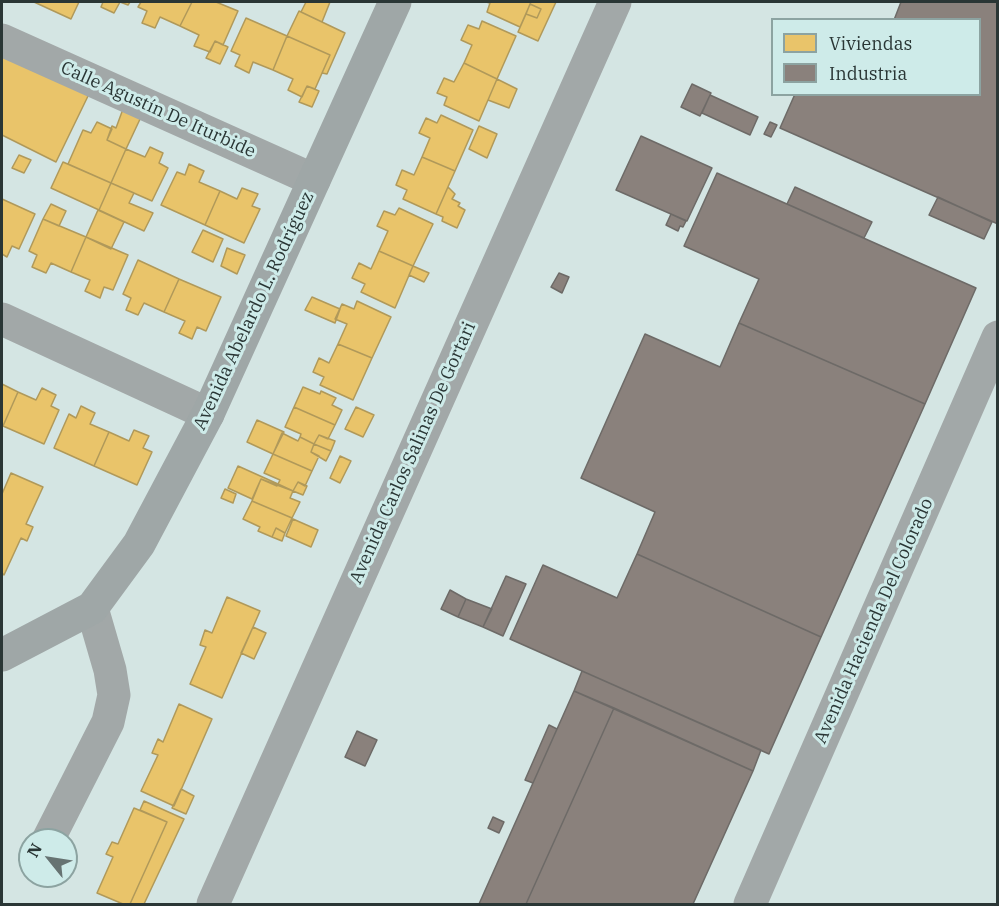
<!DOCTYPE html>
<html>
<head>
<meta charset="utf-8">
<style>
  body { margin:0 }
  #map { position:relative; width:999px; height:906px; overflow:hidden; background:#d4e5e3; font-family:"IBM Plex Serif",serif }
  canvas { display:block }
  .frame { position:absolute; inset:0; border:3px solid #2a3635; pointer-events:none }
  .legend { position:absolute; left:771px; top:18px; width:210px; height:78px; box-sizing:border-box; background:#ceebe9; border:2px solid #8ca3a1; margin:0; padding:8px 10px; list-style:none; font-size:18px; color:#2a3635 }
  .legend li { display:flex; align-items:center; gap:12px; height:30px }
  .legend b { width:30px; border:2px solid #8ca3a1 }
  .north { position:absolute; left:18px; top:828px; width:60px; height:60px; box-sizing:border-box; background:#ceebe9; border:2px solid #8ca3a1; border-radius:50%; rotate:300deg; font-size:16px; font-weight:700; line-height:24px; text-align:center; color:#2a3635 }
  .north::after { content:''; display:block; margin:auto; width:21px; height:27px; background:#667372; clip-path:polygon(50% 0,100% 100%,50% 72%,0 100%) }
</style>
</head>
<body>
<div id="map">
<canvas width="999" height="906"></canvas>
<div class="frame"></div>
<ul class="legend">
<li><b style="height:16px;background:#e9c46a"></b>Viviendas</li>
<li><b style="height:16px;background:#8a817c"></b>Industria</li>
</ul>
<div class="north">N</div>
</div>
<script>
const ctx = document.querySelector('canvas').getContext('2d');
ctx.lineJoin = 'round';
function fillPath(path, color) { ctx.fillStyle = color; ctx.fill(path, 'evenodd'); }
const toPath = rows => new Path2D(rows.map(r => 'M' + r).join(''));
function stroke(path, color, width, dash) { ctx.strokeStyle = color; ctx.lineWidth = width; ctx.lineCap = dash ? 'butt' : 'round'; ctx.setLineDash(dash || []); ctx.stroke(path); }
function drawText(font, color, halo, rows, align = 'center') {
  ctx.font = font + ' "IBM Plex Serif",serif'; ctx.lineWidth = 6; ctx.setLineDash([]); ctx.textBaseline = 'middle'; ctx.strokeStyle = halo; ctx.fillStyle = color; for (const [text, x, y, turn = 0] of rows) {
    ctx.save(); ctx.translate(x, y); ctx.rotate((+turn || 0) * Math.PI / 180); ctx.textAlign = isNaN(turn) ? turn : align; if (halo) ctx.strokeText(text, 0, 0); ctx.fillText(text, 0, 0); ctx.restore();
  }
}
const homes = toPath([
  [34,2,79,2,71,19,34,2],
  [103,2,130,2,128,5,120,2,114,13,101,7,103,2],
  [141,2,192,2,180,26,160,17,155,28,142,23,147,11,138,7,141,2],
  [192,2,216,2,238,11,223,45,215,41,210,52,194,46,199,35,180,26,192,2],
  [306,2,330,2,322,22,301,12,306,2],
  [486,2,531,2,520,27,487,12,490,3,486,2],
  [531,2,556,2,538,41,518,32,526,14,537,18,541,9,530,4,531,2],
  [530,4,541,9,537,18,526,14,530,4],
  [299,11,345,33,327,74,322,73,330,55,287,36,299,11],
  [246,18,287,36,273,70,253,62,249,73,235,66,240,55,231,51,246,18],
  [482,21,516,36,497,79,464,63,472,45,461,40,468,25,479,29,482,21],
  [287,36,330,55,315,89,307,86,302,97,288,90,293,79,273,70,287,36],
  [215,41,228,47,220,64,206,58,215,41],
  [2,48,89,94,56,162,2,135,2,48],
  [464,63,497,79,479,121,444,105,447,97,437,93,444,78,454,82,464,63],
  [497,79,517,89,509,108,488,100,497,79],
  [307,86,319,91,312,107,299,102,307,86],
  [123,109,141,117,126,149,107,140,112,126,116,128,123,109],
  [441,115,473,130,455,171,422,157,430,138,419,133,426,118,437,123,441,115],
  [97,122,112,129,107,140,126,149,111,183,68,164,83,130,91,133,97,122],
  [479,126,497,134,487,158,469,149,479,126],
  [150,147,163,153,159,163,168,168,152,201,111,183,126,149,145,157,150,147],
  [19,155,31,160,24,173,12,168,19,155],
  [422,157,455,171,436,214,403,199,407,190,396,185,402,170,414,175,422,157],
  [63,162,111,183,99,210,51,188,63,162],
  [189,164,204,171,199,182,220,191,205,225,161,205,177,172,185,175,189,164],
  [111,183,134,193,129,203,153,213,144,231,99,210,111,183],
  [448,187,455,194,452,199,460,203,458,206,465,210,457,228,442,221,443,217,436,214,448,187],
  [242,188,258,194,252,206,260,209,244,243,205,225,220,191,237,199,242,188],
  [2,199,35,214,19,249,12,246,7,257,2,254,2,199],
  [51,204,66,211,59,226,43,219,51,204],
  [399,208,433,224,413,266,379,251,388,231,377,226,384,211,395,215,399,208],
  [98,210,124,222,111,249,86,237,98,210],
  [43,219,86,237,71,272,51,263,46,273,32,267,37,255,29,251,43,219],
  [203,230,223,239,213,262,192,252,203,230],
  [86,237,128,255,113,290,104,287,100,298,85,291,90,280,71,272,86,237],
  [227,248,245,255,237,274,221,266,227,248],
  [379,251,413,266,395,308,361,292,365,284,352,278,359,263,371,269,379,251],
  [138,260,179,279,164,312,144,303,138,315,126,310,131,298,123,294,138,260],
  [413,266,429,273,424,282,409,275,413,266],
  [179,279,221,297,206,331,197,327,192,339,179,333,185,321,164,312,179,279],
  [312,297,340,309,335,323,305,310,312,297],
  [357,301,391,317,372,358,338,344,347,324,335,319,342,304,354,309,357,301],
  [338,344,372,358,353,400,320,385,324,377,313,372,319,358,329,363,338,344],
  [2,384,18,392,3,426,2,425,2,384],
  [303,387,320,394,321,391,336,398,332,405,342,410,335,425,294,407,303,387],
  [42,388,56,395,51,406,59,410,44,444,3,426,18,392,36,400,42,388],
  [81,406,95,413,90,424,109,432,94,466,54,448,69,414,76,418,81,406],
  [294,407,335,425,328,439,319,435,314,444,300,437,301,434,285,427,294,407],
  [356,407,374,415,363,437,345,429,356,407],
  [257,420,284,432,273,454,247,442,257,420],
  [134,430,149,436,143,448,152,452,137,485,94,466,109,432,129,441,134,430],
  [282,433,298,441,300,437,314,444,311,452,319,456,312,471,273,454,282,433],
  [319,435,335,441,331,451,314,444,319,435],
  [314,444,331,451,326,461,311,452,314,444],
  [273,454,312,471,305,486,298,482,293,491,278,484,280,480,264,473,273,454],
  [340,456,351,461,340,483,330,478,340,456],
  [238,466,278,484,277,486,261,479,252,499,228,488,238,466],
  [11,473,43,487,26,524,33,527,27,541,21,538,4,575,2,573,2,494,11,473],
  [261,479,293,491,290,498,300,502,292,518,252,501,261,479],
  [298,482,307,486,303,495,293,491,298,482],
  [225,489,236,494,233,503,221,498,225,489],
  [252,501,292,518,285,533,276,528,272,537,258,531,260,527,243,519,252,501],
  [293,519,318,530,311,547,286,536,293,519],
  [276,528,285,533,282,541,272,537,276,528],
  [227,597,260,611,222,698,190,684,206,647,200,645,205,630,212,633,227,597],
  [253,627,266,633,254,659,241,653,253,627],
  [179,704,212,719,174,806,141,791,158,755,152,753,158,739,163,742,179,704],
  [181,789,194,796,186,814,172,808,181,789],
  [144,801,184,819,144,904,130,904,167,822,140,810,144,801],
  [134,808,167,822,130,904,123,904,97,893,113,857,106,854,112,842,118,844,134,808]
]);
const industry = toPath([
  [901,2,998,2,998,224,780,128,795,94,980,94,980,20,894,20,901,2],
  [692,84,711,93,700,116,681,107,692,84],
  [710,95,758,117,750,135,702,113,710,95],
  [770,122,777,125,771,137,764,134,770,122],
  [641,136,712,168,687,221,616,190,641,136],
  [717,173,976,288,925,404,739,323,759,279,684,246,717,173],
  [795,187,872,222,864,238,787,204,795,187],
  [938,197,992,222,984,239,929,215,938,197],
  [671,214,686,221,683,227,680,226,678,231,666,225,671,214],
  [559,273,569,277,562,293,551,287,559,273],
  [739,323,925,404,821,637,637,554,655,512,581,478,645,334,720,367,739,323],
  [637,554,821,637,769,754,510,639,543,565,617,598,637,554],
  [506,576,526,584,503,636,483,627,506,576],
  [450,590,466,599,458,617,441,609,450,590],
  [466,599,492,609,483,627,458,617,466,599],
  [582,671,761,750,753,771,574,691,582,671],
  [574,691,614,708,526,904,479,904,574,691],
  [614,708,753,771,693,904,526,904,614,708],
  [549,725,557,729,533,783,525,780,549,725],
  [357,731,377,740,365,766,345,757,357,731],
  [493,817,504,822,499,833,488,828,493,817]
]);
const street = toPath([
  [2,40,314,180],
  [2,319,208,414],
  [48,840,108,722,114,695,110,670,92,608],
  [213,904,615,2],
  [750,904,998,337]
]);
const secondary = toPath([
  [2,655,92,608,139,544,208,414,395,2]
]);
const streetNames = [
  ["Calle Agustín De Iturbide",158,110,24],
  ["Avenida Abelardo L. Rodríguez",254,311,-65],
  ["Avenida Carlos Salinas De Gortari",413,453,-66],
  ["Avenida Hacienda Del Colorado",874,621,-66]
];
fillPath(homes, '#e9c46a');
stroke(homes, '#b0995a', 1.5);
fillPath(industry, '#8a817c');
stroke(industry, '#6d6a67', 1.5);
stroke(street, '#a2a8a8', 33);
stroke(secondary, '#9fa7a7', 33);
drawText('18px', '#2a3635', '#ceebe9', streetNames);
</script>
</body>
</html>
